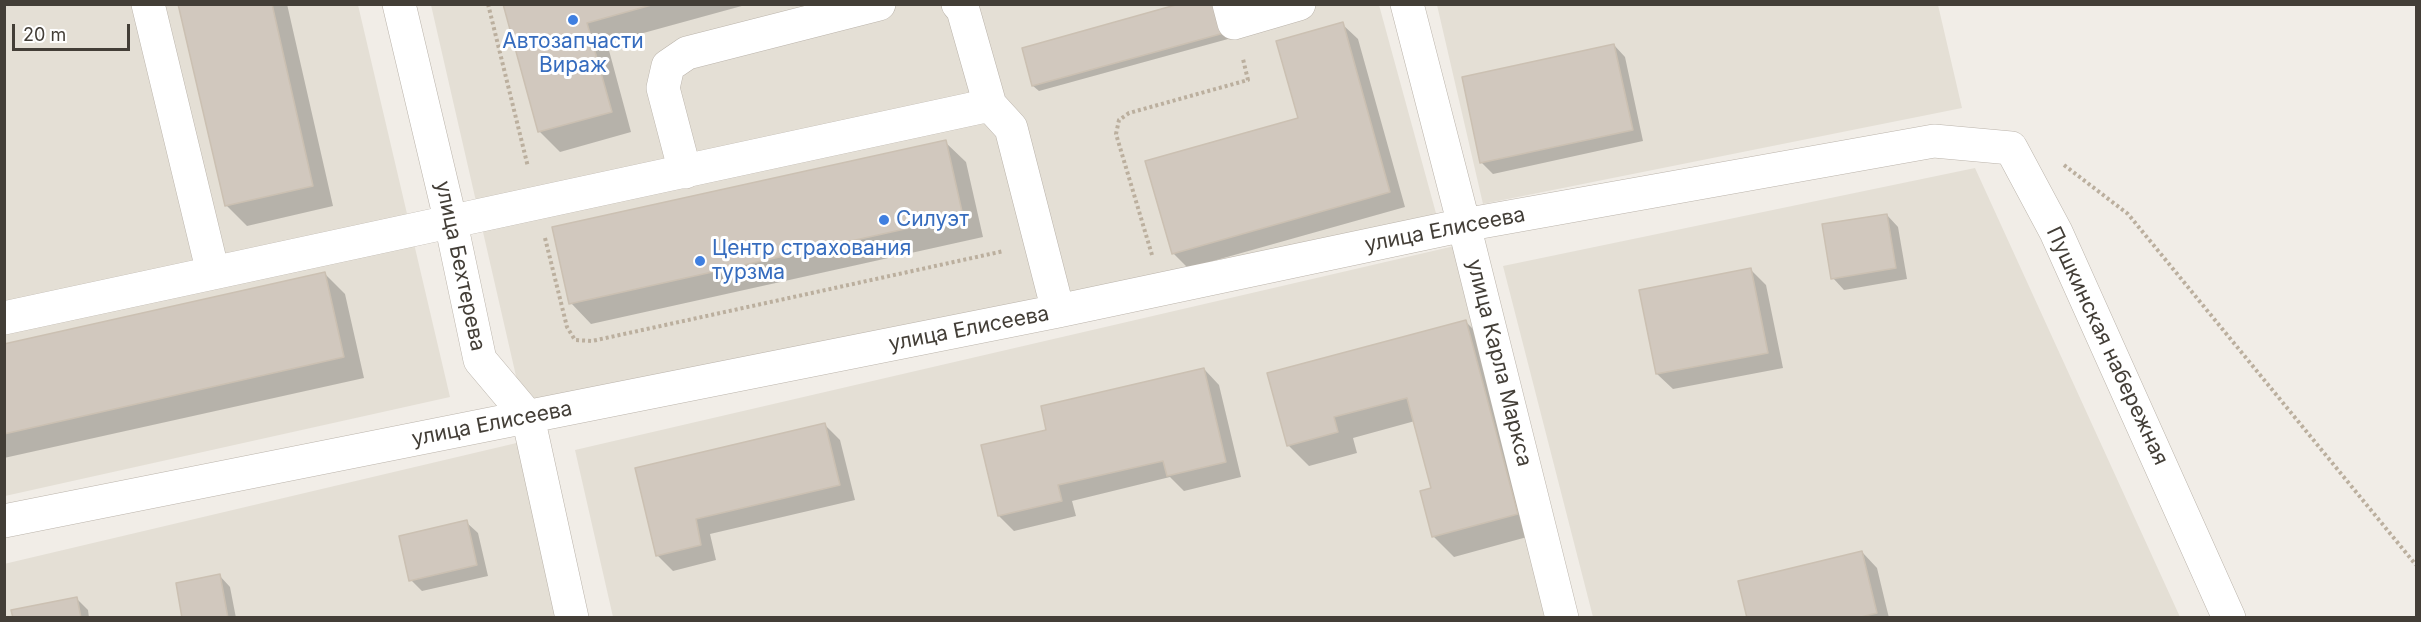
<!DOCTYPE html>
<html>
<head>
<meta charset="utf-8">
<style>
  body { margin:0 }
  #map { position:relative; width:2421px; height:622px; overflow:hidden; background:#f1ede7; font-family:Inter,sans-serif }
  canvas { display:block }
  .frame { position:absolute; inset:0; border:6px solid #433e37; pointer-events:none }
  .scale { position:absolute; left:12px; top:24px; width:118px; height:27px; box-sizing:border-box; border:3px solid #433e37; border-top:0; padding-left:8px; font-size:18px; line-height:21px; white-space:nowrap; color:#433e37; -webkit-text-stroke:4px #fff; paint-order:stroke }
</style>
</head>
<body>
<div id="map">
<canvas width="2421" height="622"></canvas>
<div class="frame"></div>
<div class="scale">20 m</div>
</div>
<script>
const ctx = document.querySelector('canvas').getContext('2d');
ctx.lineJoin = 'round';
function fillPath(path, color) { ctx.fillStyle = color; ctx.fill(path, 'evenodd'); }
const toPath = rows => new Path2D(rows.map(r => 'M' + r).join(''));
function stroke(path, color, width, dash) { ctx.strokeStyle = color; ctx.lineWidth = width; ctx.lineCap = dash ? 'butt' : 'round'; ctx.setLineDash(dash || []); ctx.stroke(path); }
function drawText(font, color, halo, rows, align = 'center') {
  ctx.font = font + ' Inter,sans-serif'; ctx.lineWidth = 6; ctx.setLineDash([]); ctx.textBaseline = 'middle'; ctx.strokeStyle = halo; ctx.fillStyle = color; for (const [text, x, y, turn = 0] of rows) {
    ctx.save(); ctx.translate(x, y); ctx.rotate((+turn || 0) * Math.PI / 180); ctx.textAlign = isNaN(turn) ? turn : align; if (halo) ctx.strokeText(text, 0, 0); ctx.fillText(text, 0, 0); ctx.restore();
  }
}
const residential = toPath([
  [4,5,358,5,450,397,5,496],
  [431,5,1379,5,1437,217,524,411],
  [1437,5,1938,5,1962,108,1483,204],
  [1975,168,2180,617,1593,617,1503,266],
  [1463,244,1549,617,613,617,575,450],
  [525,441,569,617,5,617,4,564]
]);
const shadow = toPath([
  [180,4,287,4,333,206,247,226,226,205],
  [505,4,749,4,607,43,631,132,560,152,539,131],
  [1219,4,1228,39,1039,91,1033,86],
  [1342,24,1358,39,1405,207,1188,268,1173,253,1300,119],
  [1614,45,1625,57,1643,141,1493,174,1481,162],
  [945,142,966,162,983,237,591,324,571,303],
  [1887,215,1898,227,1907,279,1844,290,1833,278],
  [1751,270,1766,285,1783,368,1673,389,1657,374],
  [325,274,345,294,364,378,4,458,4,346],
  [1465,321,1486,342,1538,534,1454,557,1433,536,1433,489,1415,421,1353,438,1357,453,1309,466,1288,445],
  [1204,369,1219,385,1241,477,1184,491,1170,477,1072,501,1076,516,1014,531,999,516,1048,431],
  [825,425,840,440,855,500,710,534,716,560,673,571,657,555,637,469],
  [466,522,478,533,488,576,422,591,411,580],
  [1862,552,1877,568,1889,618,1749,618],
  [219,575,230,587,236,618,184,618],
  [76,598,88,610,89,618,14,618]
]);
const building = toPath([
  [178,4,272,4,313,186,225,206,178,4],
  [503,4,655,4,587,23,612,112,538,132,503,4],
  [1179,4,1215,4,1224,33,1032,86,1022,48,1179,4],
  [1343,22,1390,192,1172,254,1145,161,1298,118,1276,41,1343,22],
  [1614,44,1633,130,1480,163,1462,77,1614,44],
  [946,140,963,216,569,304,552,227,946,140],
  [1887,214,1896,268,1831,279,1822,224,1887,214],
  [1751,268,1768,353,1656,374,1639,290,1751,268],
  [325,272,344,357,4,434,4,344,325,272],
  [1466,320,1518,514,1432,537,1420,491,1431,488,1407,398,1334,417,1338,432,1287,446,1267,373,1466,320],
  [1204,368,1226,462,1167,476,1163,461,1058,485,1062,501,998,516,981,445,1046,430,1041,406,1204,368],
  [825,423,840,485,696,519,701,545,656,556,635,468,825,423],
  [467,520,477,565,409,581,399,536,467,520],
  [1862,551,1877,613,1857,618,1747,618,1738,581,1862,551],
  [220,574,228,618,182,618,176,583,220,574],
  [77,597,81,618,13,618,11,610,77,597]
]);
const path = toPath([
  [488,4,528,167],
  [2064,165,2128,214,2416,565],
  [545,238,567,327,575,340,592,341,1004,251],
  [1152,255,1116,134,1119,120,1129,113,1248,80,1243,59]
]);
const minor = toPath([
  [148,4,213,273,990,105,1011,128,1058,311],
  [399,4,451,223,480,360,528,417,572,618],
  [958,4,963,10,990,105],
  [1229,4,1234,23,1299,4],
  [1407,4,1464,225,1562,618],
  [685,172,663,88,668,66,687,53,879,4],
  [4,318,213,273],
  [4,521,1058,311,1464,225,1934,141,2011,148,2056,232,2229,618]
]);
const markers = [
  [573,20,6,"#3f7fe0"],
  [884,220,6,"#3f7fe0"],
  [700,261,6,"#3f7fe0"]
];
const shopNames = [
  ["Автозапчасти",573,42,"center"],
  ["Вираж",573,66,"center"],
  ["Силуэт",896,220],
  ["Центр страхования",712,249],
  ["турзма",712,273]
];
const streetNames = [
  ["улица Елисеева",1445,230,-11],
  ["улица Бехтерева",460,266,78],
  ["улица Елисеева",969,329,-11],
  ["Пушкинская набережная",2107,346,65],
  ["улица Карла Маркса",1499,363,76],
  ["улица Елисеева",492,424,-11]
];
fillPath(residential, '#e4dfd5');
fillPath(shadow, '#0003');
fillPath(building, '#d1c8be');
stroke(building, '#cbc0b2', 1.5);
stroke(minor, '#bbb4ab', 34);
stroke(path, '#bbaf9e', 4, [3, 3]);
stroke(minor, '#fff', 33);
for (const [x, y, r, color] of markers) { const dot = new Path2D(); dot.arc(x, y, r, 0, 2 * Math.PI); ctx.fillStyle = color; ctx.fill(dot); stroke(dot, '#fff', 2); }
drawText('21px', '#366cbe', '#fff', shopNames, 'left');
drawText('21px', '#433e37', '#fff', streetNames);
</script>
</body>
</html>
